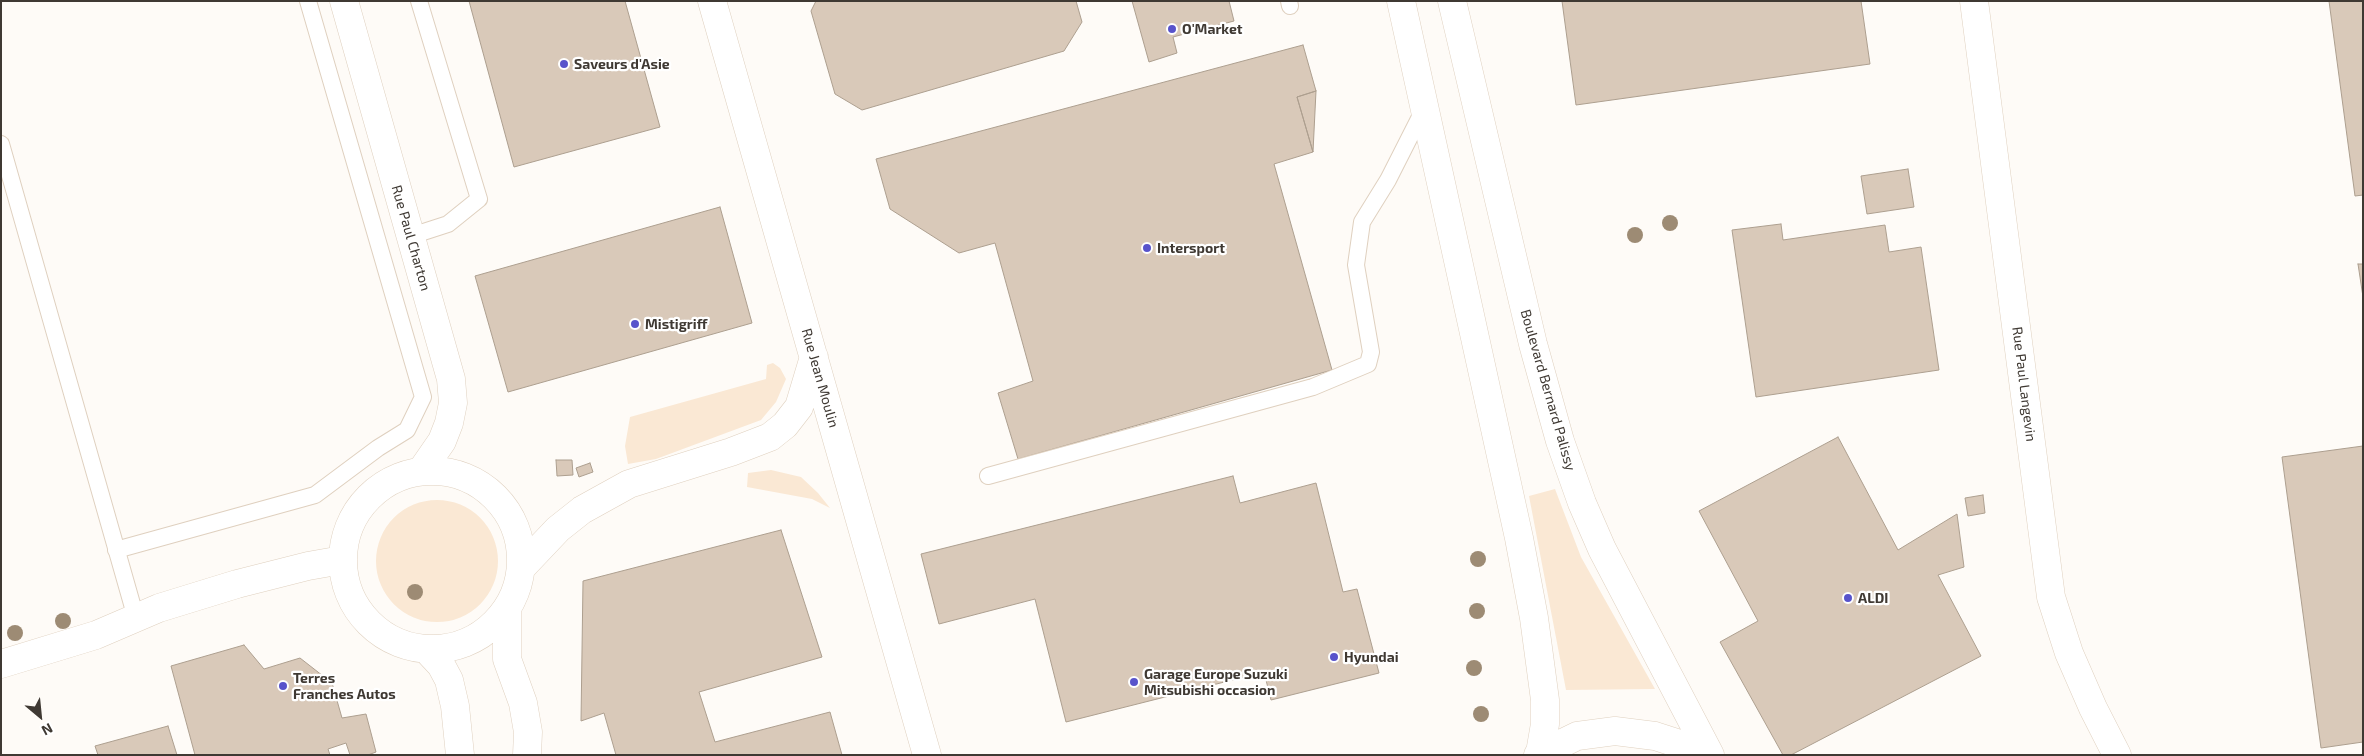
<!DOCTYPE html>
<html>
<head>
<meta charset="utf-8">
<style>
  body { margin:0 }
  #map { position:relative; width:2364px; height:756px; overflow:hidden; background:#fefbf7; font-family:"Exo 2",sans-serif }
  canvas { display:block }
  .frame { position:absolute; inset:0; border:2px solid #3f3933; pointer-events:none }
  .north { position:absolute; left:15px; top:691px; width:50px; height:50px; -webkit-text-stroke:4px #fff; paint-order:stroke; rotate:152deg; font-size:14px; font-weight:700; line-height:20px; text-align:center; color:#3f3933 }
  .north::after { content:''; display:block; margin:auto; width:18px; height:22px; background:#3f3933; clip-path:polygon(50% 0,100% 100%,50% 72%,0 100%) }
</style>
</head>
<body>
<div id="map">
<canvas width="2364" height="756"></canvas>
<div class="frame"></div>
<div class="north">N</div>
</div>
<script>
const ctx = document.querySelector('canvas').getContext('2d');
ctx.lineJoin = 'round';
function fillPath(path, color) { ctx.fillStyle = color; ctx.fill(path, 'evenodd'); }
const toPath = rows => new Path2D(rows.map(r => 'M' + r).join(''));
function stroke(path, color, width, dash) { ctx.strokeStyle = color; ctx.lineWidth = width; ctx.lineCap = dash ? 'butt' : 'round'; ctx.setLineDash(dash || []); ctx.stroke(path); }
function drawText(font, color, halo, rows, align = 'center') {
  ctx.font = font + ' "Exo 2",sans-serif'; ctx.lineWidth = 4.5; ctx.setLineDash([]); ctx.textBaseline = 'middle'; ctx.strokeStyle = halo; ctx.fillStyle = color; for (const [text, x, y, turn = 0] of rows) {
    ctx.save(); ctx.translate(x, y); ctx.rotate((+turn || 0) * Math.PI / 180); ctx.textAlign = isNaN(turn) ? turn : align; if (halo) ctx.strokeText(text, 0, 0); ctx.fillText(text, 0, 0); ctx.restore();
  }
}
const green = toPath([
  [773,363,780,368,786,379,776,402,761,420,656,459,628,464,625,446,630,417,766,379,767,365],
  [771,470,801,477,818,493,830,508,812,499,747,487,748,473],
  [1555,489,1581,557,1655,689,1566,690,1529,496],
  '376 561a61 61 0 1 1 122 0a61 61 0 1 1-122 0Z'
]);
const building = toPath([
  [469,1,625,1,660,127,514,167,469,1],
  [816,1,1076,1,1082,22,1064,51,862,110,835,94,811,11,816,1],
  [1132,1,1229,1,1234,21,1173,37,1177,53,1149,62,1132,1],
  [1562,1,1861,1,1870,64,1576,105,1562,1],
  [2329,1,2363,1,2363,195,2355,196,2329,1],
  [1303,45,1316,91,1297,97,1313,152,1274,164,1332,370,1018,459,998,393,1033,381,995,243,959,253,890,209,876,159,1303,45],
  [1316,91,1313,152,1297,97,1316,91],
  [1908,169,1914,207,1867,214,1861,176,1908,169],
  [720,207,752,323,508,392,475,276,720,207],
  [1781,224,1783,240,1885,225,1889,252,1921,247,1939,370,1756,397,1732,230,1781,224],
  [2358,264,2363,264,2363,297,2358,264],
  [1838,437,1898,550,1957,514,1964,567,1938,575,1981,656,1791,755,1783,755,1720,642,1758,621,1699,511,1838,437],
  [2363,446,2363,742,2321,748,2282,457,2363,446],
  [556,460,572,460,573,475,557,476,556,460],
  [590,463,593,472,579,477,576,468,590,463],
  [1233,476,1240,503,1316,483,1343,592,1357,589,1379,673,1271,700,1264,672,1066,722,1035,599,939,624,921,554,1233,476],
  [1983,495,1985,513,1968,516,1965,498,1983,495],
  [781,530,822,657,699,692,715,742,830,712,842,755,616,755,604,713,581,721,583,581,781,530],
  [244,645,264,669,300,658,332,683,342,718,366,714,376,752,368,755,350,755,346,743,328,749,330,755,195,755,171,666,244,645],
  [168,726,177,755,98,755,95,746,168,726]
]);
const service = toPath([
  [1289,1,1290,6],
  [1,144,136,618],
  [411,236,448,224,479,199,419,1],
  [988,476,1313,387,1368,364,1371,352,1356,265,1362,222,1388,180,1425,107],
  [116,550,315,495,378,448,407,430,423,397,308,1]
]);
const minor = toPath([
  [344,1,451,379,453,403,449,423,442,441,422,470],
  [712,1,927,755],
  [1974,1,2051,597,2069,653,2093,708,2117,755],
  '343 560a89 89 0 1 1 178 0a89 89 0 1 1-178 0Z',
  [521,568,558,529,582,510,629,484,731,452,770,437,785,425,799,407,814,357],
  [507,610,507,659,523,703,528,732,527,755],
  [427,650,441,665,449,680,455,706,460,755],
  [1,664,96,635,159,608,237,584,308,566,342,560]
]);
const secondary = toPath([
  [1401,1,1519,538,1534,618,1545,700,1545,724,1540,753],
  [1452,1,1533,344,1560,441,1582,503,1602,549,1710,755],
  [1538,755,1577,736,1615,731,1655,736,1686,746,1699,755]
]);
const trees = [
  [1670,223],
  [1635,235],
  [1478,559],
  [415,592],
  [1477,611],
  [63,621],
  [15,633],
  [1474,668],
  [1481,714]
];
const markers = [
  [1172,29,5,"#5853cb"],
  [564,64,5,"#5853cb"],
  [1147,248,5,"#5853cb"],
  [635,324,5,"#5853cb"],
  [1848,598,5,"#5853cb"],
  [1334,657,5,"#5853cb"],
  [1134,682,5,"#5853cb"],
  [283,686,5,"#5853cb"]
];
const poiNames = [
  ["O'Market",1182,29],
  ["Saveurs d'Asie",574,64],
  ["Intersport",1157,248],
  ["Mistigriff",645,324],
  ["ALDI",1858,598],
  ["Hyundai",1344,657],
  ["Garage Europe Suzuki",1144,674],
  ["Mitsubishi occasion",1144,690],
  ["Terres",293,678],
  ["Franches Autos",293,694]
];
const streetNames = [
  ["Rue Paul Charton",411,238,74],
  ["Rue Jean Moulin",820,378,74],
  ["Rue Paul Langevin",2024,384,83],
  ["Boulevard Bernard Palissy",1548,390,74]
];
fillPath(green, '#fae8d4');
fillPath(building, '#d9c9b9');
stroke(building, '#ad9f8f', 1);
stroke(service, '#dfd0bf', 18);
stroke(minor, '#dfd0bf', 29);
stroke(secondary, '#dfd0bf', 29);
stroke(service, '#fff', 16);
stroke(minor, '#fff', 28);
stroke(secondary, '#fff', 28);
ctx.fillStyle = '#9d8b74';
for (const [x, y] of trees) { ctx.beginPath(); ctx.arc(x, y, 8, 0, 2 * Math.PI); ctx.fill(); }
for (const [x, y, r, color] of markers) { const dot = new Path2D(); dot.arc(x, y, r, 0, 2 * Math.PI); ctx.fillStyle = color; ctx.fill(dot); stroke(dot, '#fff', 2); }
drawText('bold 14px', '#3f3933', '#fff', poiNames, 'left');
drawText('14px', '#3f3933', '#fff', streetNames);
</script>
</body>
</html>
